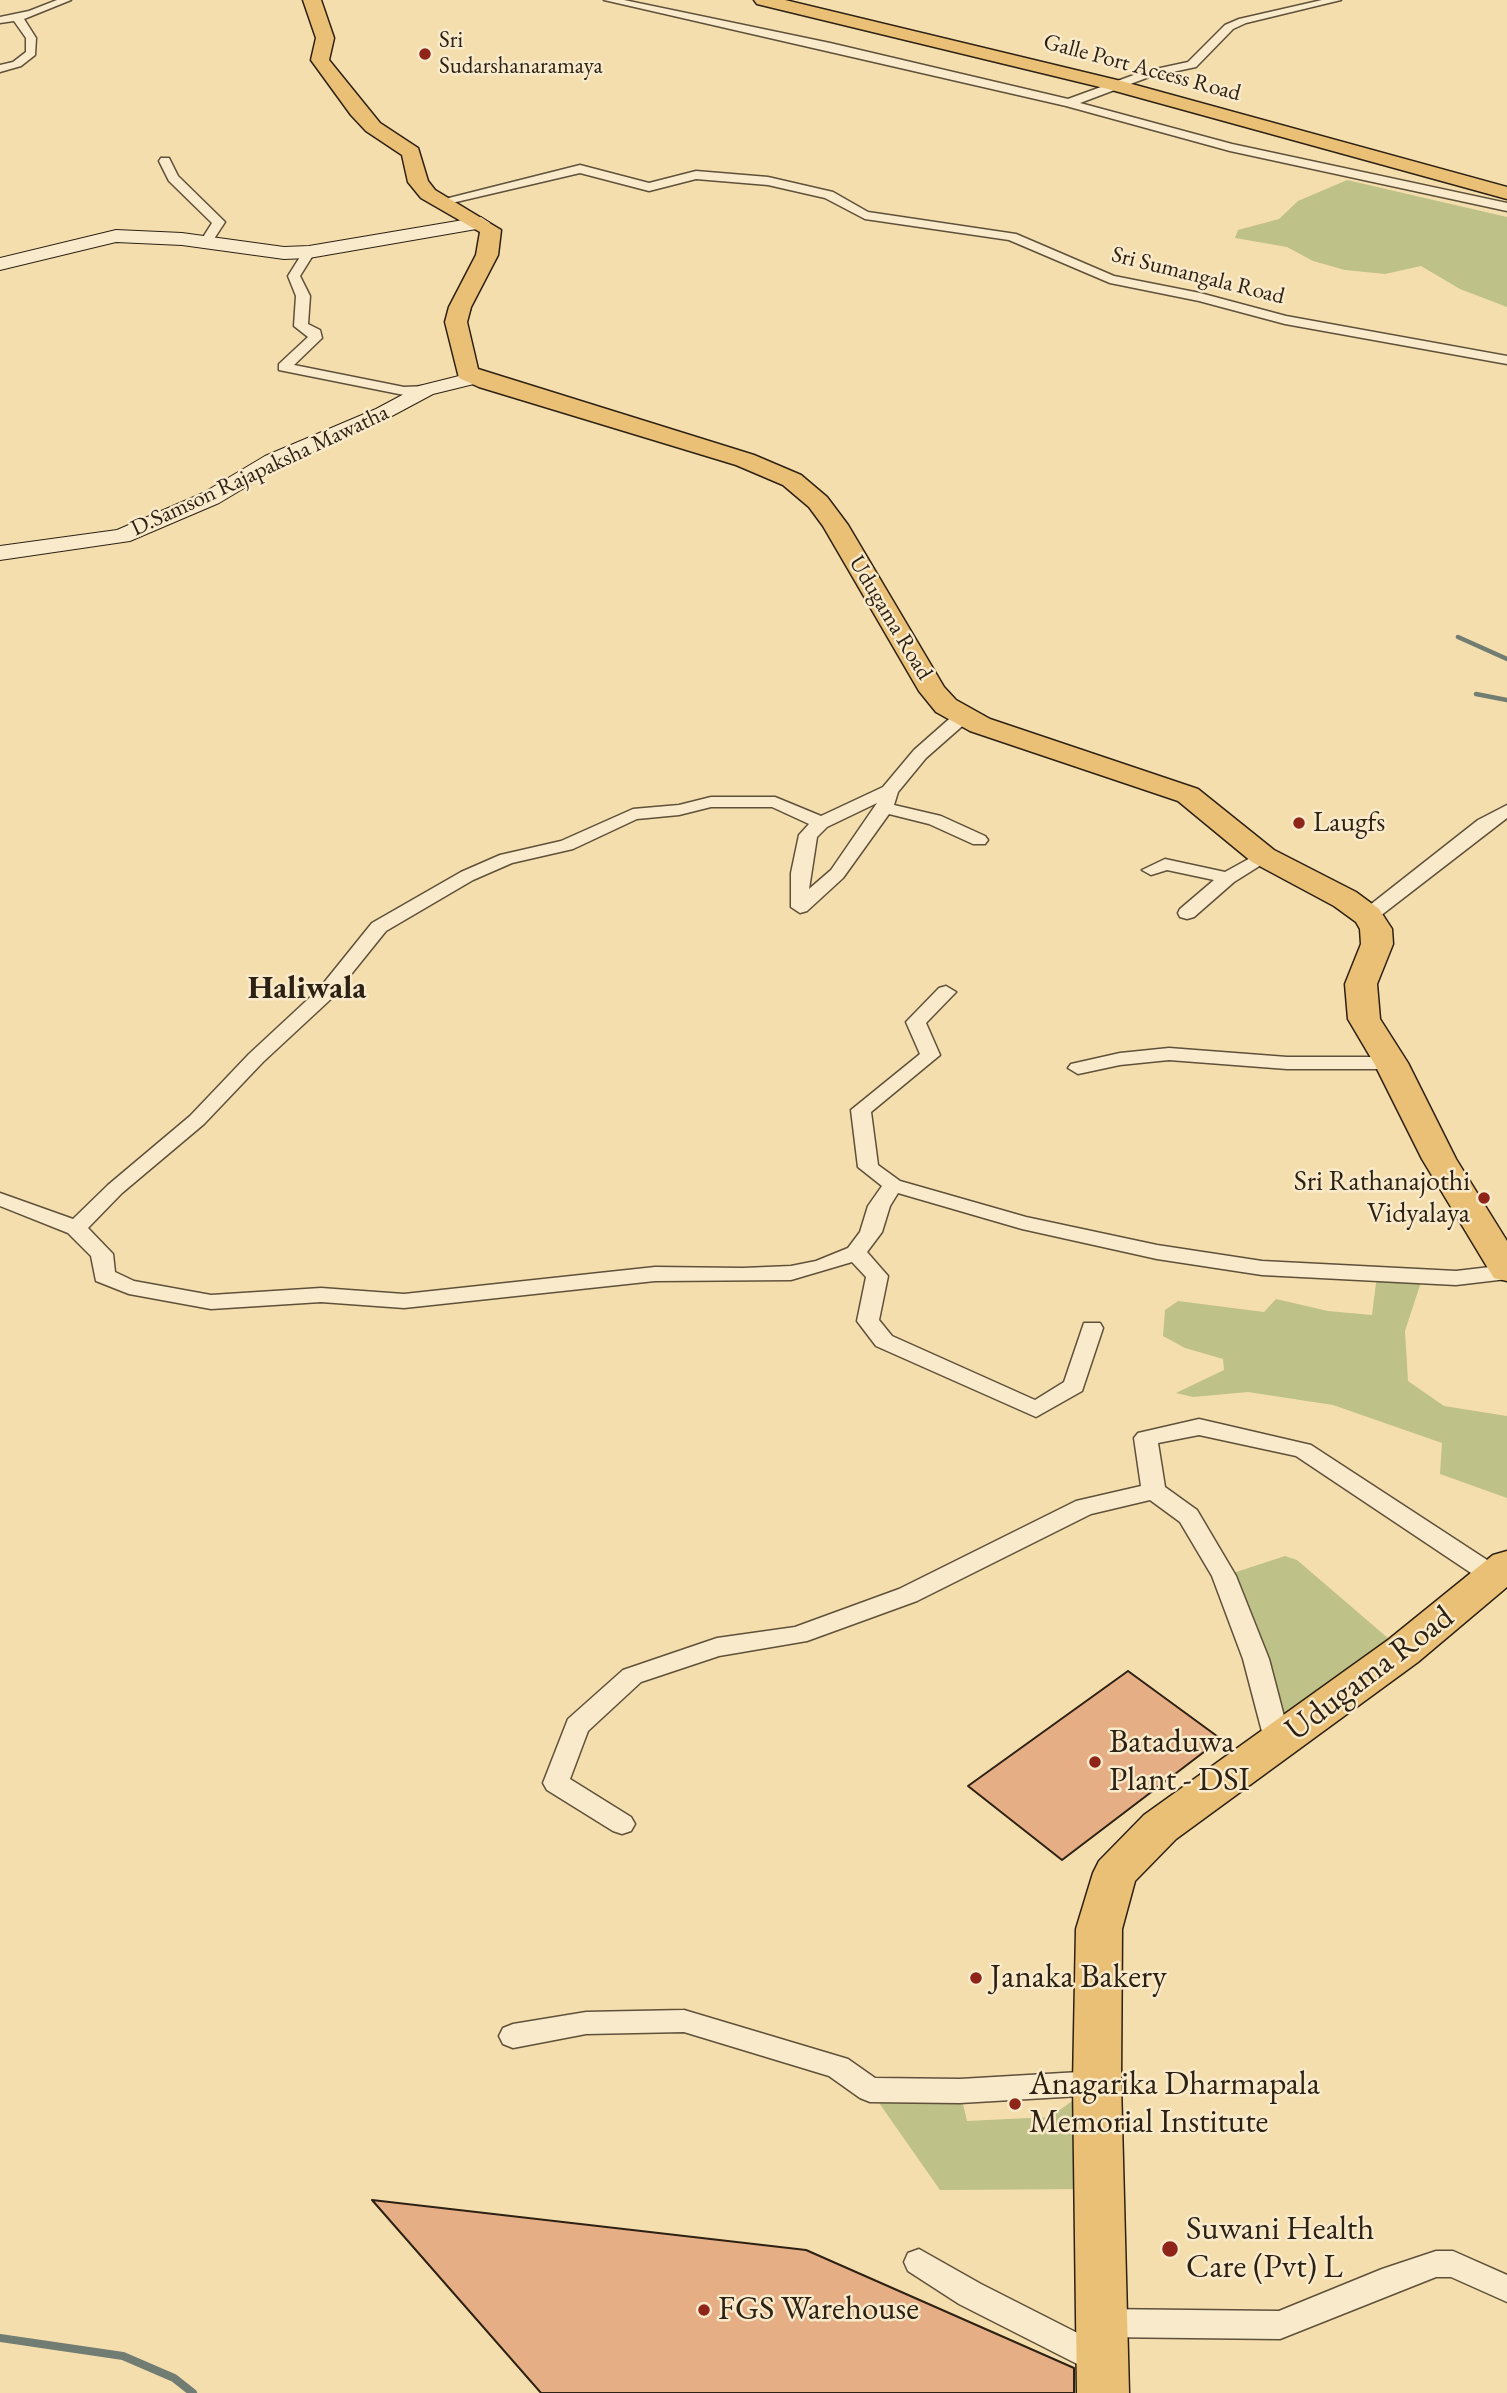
<!DOCTYPE html>
<style>
body{margin:0}
canvas{display:block;background:#f5dead}
</style>
<canvas width="1507" height="2393"></canvas>
<script>
const ctx = document.querySelector('canvas').getContext('2d');
ctx.lineJoin = 'round';
function fill(path, color) { ctx.fillStyle = color; ctx.fill(path, 'evenodd'); }
const toPath = rows => new Path2D(rows.map(r => 'M' + r).join(''));
function trace(path, color, width, dash) { ctx.strokeStyle = color; ctx.lineWidth = width; ctx.lineCap = dash ? 'butt' : 'round'; ctx.setLineDash(dash || []); ctx.stroke(path); }
function label(font, color, halo, rows, align = 'center') {
  ctx.font = font + ' "EB Garamond",serif'; ctx.lineWidth = 5; ctx.setLineDash([]); ctx.textBaseline = 'middle'; ctx.strokeStyle = halo; ctx.fillStyle = color; for (const [text, x, y, turn = 0] of rows) {
    ctx.save(); ctx.translate(x, y); ctx.rotate((+turn || 0) * Math.PI / 180); ctx.textAlign = isNaN(turn) ? turn : align; if (halo) ctx.strokeText(text, 0, 0); ctx.fillText(text, 0, 0); ctx.restore();
  }
}
fill(toPath([
 [1347,180,1507,217,1507,307,1460,289,1421,266,1385,274,1345,270,1313,261,1287,247,1235,238,1238,230,1279,219,1298,201],
 [1377,1275,1423,1276,1405,1331,1408,1381,1444,1406,1507,1416,1507,1498,1440,1474,1442,1443,1333,1405,1248,1392,1193,1397,1176,1393,1224,1370,1223,1359,1185,1348,1163,1336,1165,1310,1178,1301,1264,1312,1276,1299,1328,1311,1372,1315],
 [1285,1556,1297,1560,1403,1651,1278,1743,1224,1576],
 [1097,2083,1098,2189,940,2190,870,2090,960,2091,967,2121,1050,2117]
]), '#bec188');
trace(toPath([
 [1458,637,1507,659],
 [1476,694,1507,700]
]), '#717d73', 4.5);
trace(toPath([
 [0,2338,123,2356,174,2378,193,2393]
]), '#717d73', 8);
const building = toPath([
 [1128,1671,1221,1739,1062,1860,968,1786,1128,1671],
 [372,2200,806,2250,1074,2368,1074,2393,541,2393,372,2200]
]);
fill(building, '#e6ae85');
trace(building, '#2d2114', 2);
const street = toPath([
 [57,0,71,0,24,19,36,38,35,55,21,66,0,72,0,65,13,62,26,52,26,38,14,21,0,23,0,17,29,11,57,0],
 [604,0,624,0,830,43,1068,99,1142,72,1188,62,1225,25,1239,19,1322,0,1341,0,1246,23,1233,29,1196,67,1149,77,1080,103,1232,144,1507,203,1507,211,1230,151,1066,106,604,0],
 [161,158,169,158,178,176,225,222,210,245,200,242,212,223,169,181,159,161,161,158],
 [580,165,649,183,696,171,768,177,833,192,868,212,1016,234,1114,276,1200,293,1286,316,1507,356,1507,364,1285,324,1199,301,1110,283,1009,240,865,219,825,198,768,185,696,179,649,191,580,173,439,206,433,202,580,165],
 [309,248,315,252,300,276,310,296,308,324,320,330,322,338,294,365,404,387,426,386,431,387,431,393,404,395,279,370,279,364,308,337,294,326,296,296,288,276,305,249,309,248],
 [962,712,970,717,968,721,926,758,898,792,894,805,941,816,985,836,988,840,985,844,973,844,929,824,889,814,843,878,807,911,800,913,791,907,791,873,799,835,809,824,772,807,711,807,679,815,637,819,573,849,512,863,473,880,386,931,332,998,263,1062,204,1124,122,1193,88,1228,113,1254,115,1272,134,1281,211,1295,321,1288,404,1294,655,1267,743,1268,791,1266,816,1261,848,1248,860,1232,868,1206,882,1186,858,1167,851,1110,920,1054,906,1022,939,988,946,986,956,992,926,1023,940,1055,871,1112,878,1165,900,1181,1026,1217,1157,1245,1262,1261,1456,1271,1507,1265,1507,1279,1456,1285,1262,1275,1157,1259,1022,1229,898,1193,890,1206,882,1232,867,1252,888,1276,879,1320,892,1336,1035,1400,1064,1382,1084,1323,1100,1323,1103,1328,1082,1391,1036,1417,876,1346,857,1321,866,1277,852,1262,791,1280,655,1281,404,1308,321,1302,211,1309,129,1294,96,1281,91,1256,68,1233,0,1206,0,1193,73,1219,108,1185,190,1116,249,1054,318,990,372,923,461,872,500,855,561,841,633,809,679,805,711,797,775,797,821,816,883,787,914,750,956,713,962,712],
 [877,803,831,870,809,889,817,837,827,827,877,803],
 [1507,805,1507,818,1375,920,1361,920,1359,916,1361,912,1478,820,1507,805],
 [1263,851,1272,856,1269,860,1234,882,1194,917,1187,919,1180,917,1178,913,1180,909,1214,880,1167,870,1151,875,1142,870,1165,859,1225,872,1263,851],
 [1169,1048,1287,1057,1391,1057,1401,1063,1391,1069,1287,1069,1169,1060,1120,1065,1078,1074,1068,1068,1071,1064,1120,1053,1169,1048],
 [1199,1419,1311,1445,1504,1571,1507,1577,1504,1583,1495,1585,1486,1583,1296,1456,1199,1435,1158,1443,1165,1487,1197,1510,1236,1576,1269,1659,1291,1743,1287,1750,1278,1753,1269,1750,1265,1743,1243,1659,1212,1576,1180,1522,1150,1500,1091,1514,917,1601,807,1641,719,1656,641,1682,588,1731,570,1779,631,1817,635,1824,631,1831,622,1834,613,1831,547,1790,543,1783,568,1719,623,1670,717,1638,795,1627,899,1589,1076,1501,1141,1486,1134,1438,1138,1433,1199,1419],
 [684,2010,848,2059,875,2078,960,2079,1097,2071,1107,2075,1111,2083,1107,2091,1097,2095,960,2103,870,2102,860,2098,829,2076,684,2032,586,2034,513,2048,503,2044,499,2036,503,2028,513,2024,586,2012,684,2010],
 [919,2249,981,2284,1111,2350,1116,2360,1111,2370,1100,2374,1089,2370,959,2304,908,2271,904,2262,908,2253,919,2249],
 [1436,2251,1453,2251,1507,2275,1507,2302,1451,2277,1436,2277,1280,2339,1100,2337,1089,2333,1085,2323,1089,2313,1100,2309,1279,2311,1382,2269,1436,2251]
]);
const secondary = toPath([
 [481,217,490,223,488,227,309,258,284,259,182,245,116,242,0,270,0,258,116,230,182,233,284,247,309,246,481,217],
 [475,372,482,374,485,378,482,382,433,394,390,417,281,466,219,503,130,541,0,560,0,546,117,530,203,493,265,456,376,409,419,386,475,372]
]);
const primary = toPath([
 [303,0,321,0,334,38,329,60,380,123,418,148,428,181,435,190,501,230,498,255,471,307,467,322,478,369,754,455,801,475,827,497,848,525,944,687,956,700,990,719,1198,789,1274,850,1356,892,1379,909,1392,929,1393,944,1377,984,1380,1019,1408,1063,1456,1159,1507,1241,1507,1281,1494,1278,1489,1270,1422,1159,1374,1063,1348,1019,1345,984,1361,944,1360,929,1356,922,1334,906,1252,862,1178,801,970,731,936,712,919,691,823,526,809,507,783,485,736,465,479,387,459,378,445,322,449,307,476,255,480,232,421,198,408,182,402,155,366,131,351,115,311,60,316,38,303,0],
 [754,0,785,0,1121,81,1507,187,1507,199,1108,89,757,4,754,0],
 [1507,1551,1507,1587,1418,1662,1176,1839,1135,1881,1122,1929,1121,2083,1129,2393,1077,2393,1073,2083,1076,1929,1093,1873,1099,1861,1144,1815,1388,1640,1493,1555,1507,1551]
]);
trace(street, '#5f503a', 3);
trace(secondary, '#2d2114', 2);
trace(primary, '#2d2114', 3);
fill(street, '#f8eaca');
fill(secondary, '#f8eaca');
fill(primary, '#eabf76');
for (const [x, y, r, color] of [
 [425,54,7,"#8f2418"],
 [1299,823,7,"#8f2418"],
 [1484,1198,7,"#8f2418"],
 [1095,1762,7,"#8f2418"],
 [976,1978,7,"#8f2418"],
 [1015,2104,7,"#8f2418"],
 [1170,2249,9,"#8f2418"],
 [704,2310,7,"#8f2418"]
]) { const dot = new Path2D(); dot.arc(x, y, r, 0, 2 * Math.PI); ctx.fillStyle = color; ctx.fill(dot); trace(dot, '#f8eaca', 2.5); }
label('23px', '#2d2114', '#f8eaca', [
 ["Sri",439,41],
 ["Sudarshanaramaya",439,67]
], 'left');
label('23px', '#2d2114', '#f8eaca', [
 ["Galle Port Access Road",1142,68,15],
 ["Sri Sumangala Road",1198,276,14],
 ["D.Samson Rajapaksha Mawatha",260,471,-25],
 ["Udugama Road",890,618,59]
]);
label('28px', '#2d2114', '#f8eaca', [
 ["Laugfs",1313,823],
 ["Sri Rathanajothi",1470,1182,"right"],
 ["Vidyalaya",1470,1214,"right"]
], 'left');
label('bold 32px', '#2d2114', '#f8eaca', [
 ["Haliwala",307,989]
]);
label('33px', '#2d2114', '#f8eaca', [
 ["Udugama Road",1370,1674,-37]
]);
label('33px', '#2d2114', '#f8eaca', [
 ["Bataduwa",1109,1743],
 ["Plant - DSI",1109,1781],
 ["Janaka Bakery",990,1978],
 ["Anagarika Dharmapala",1029,2085],
 ["Memorial Institute",1029,2123],
 ["Suwani Health",1186,2230],
 ["Care (Pvt) L",1186,2268],
 ["FGS Warehouse",718,2310]
], 'left');
</script>
